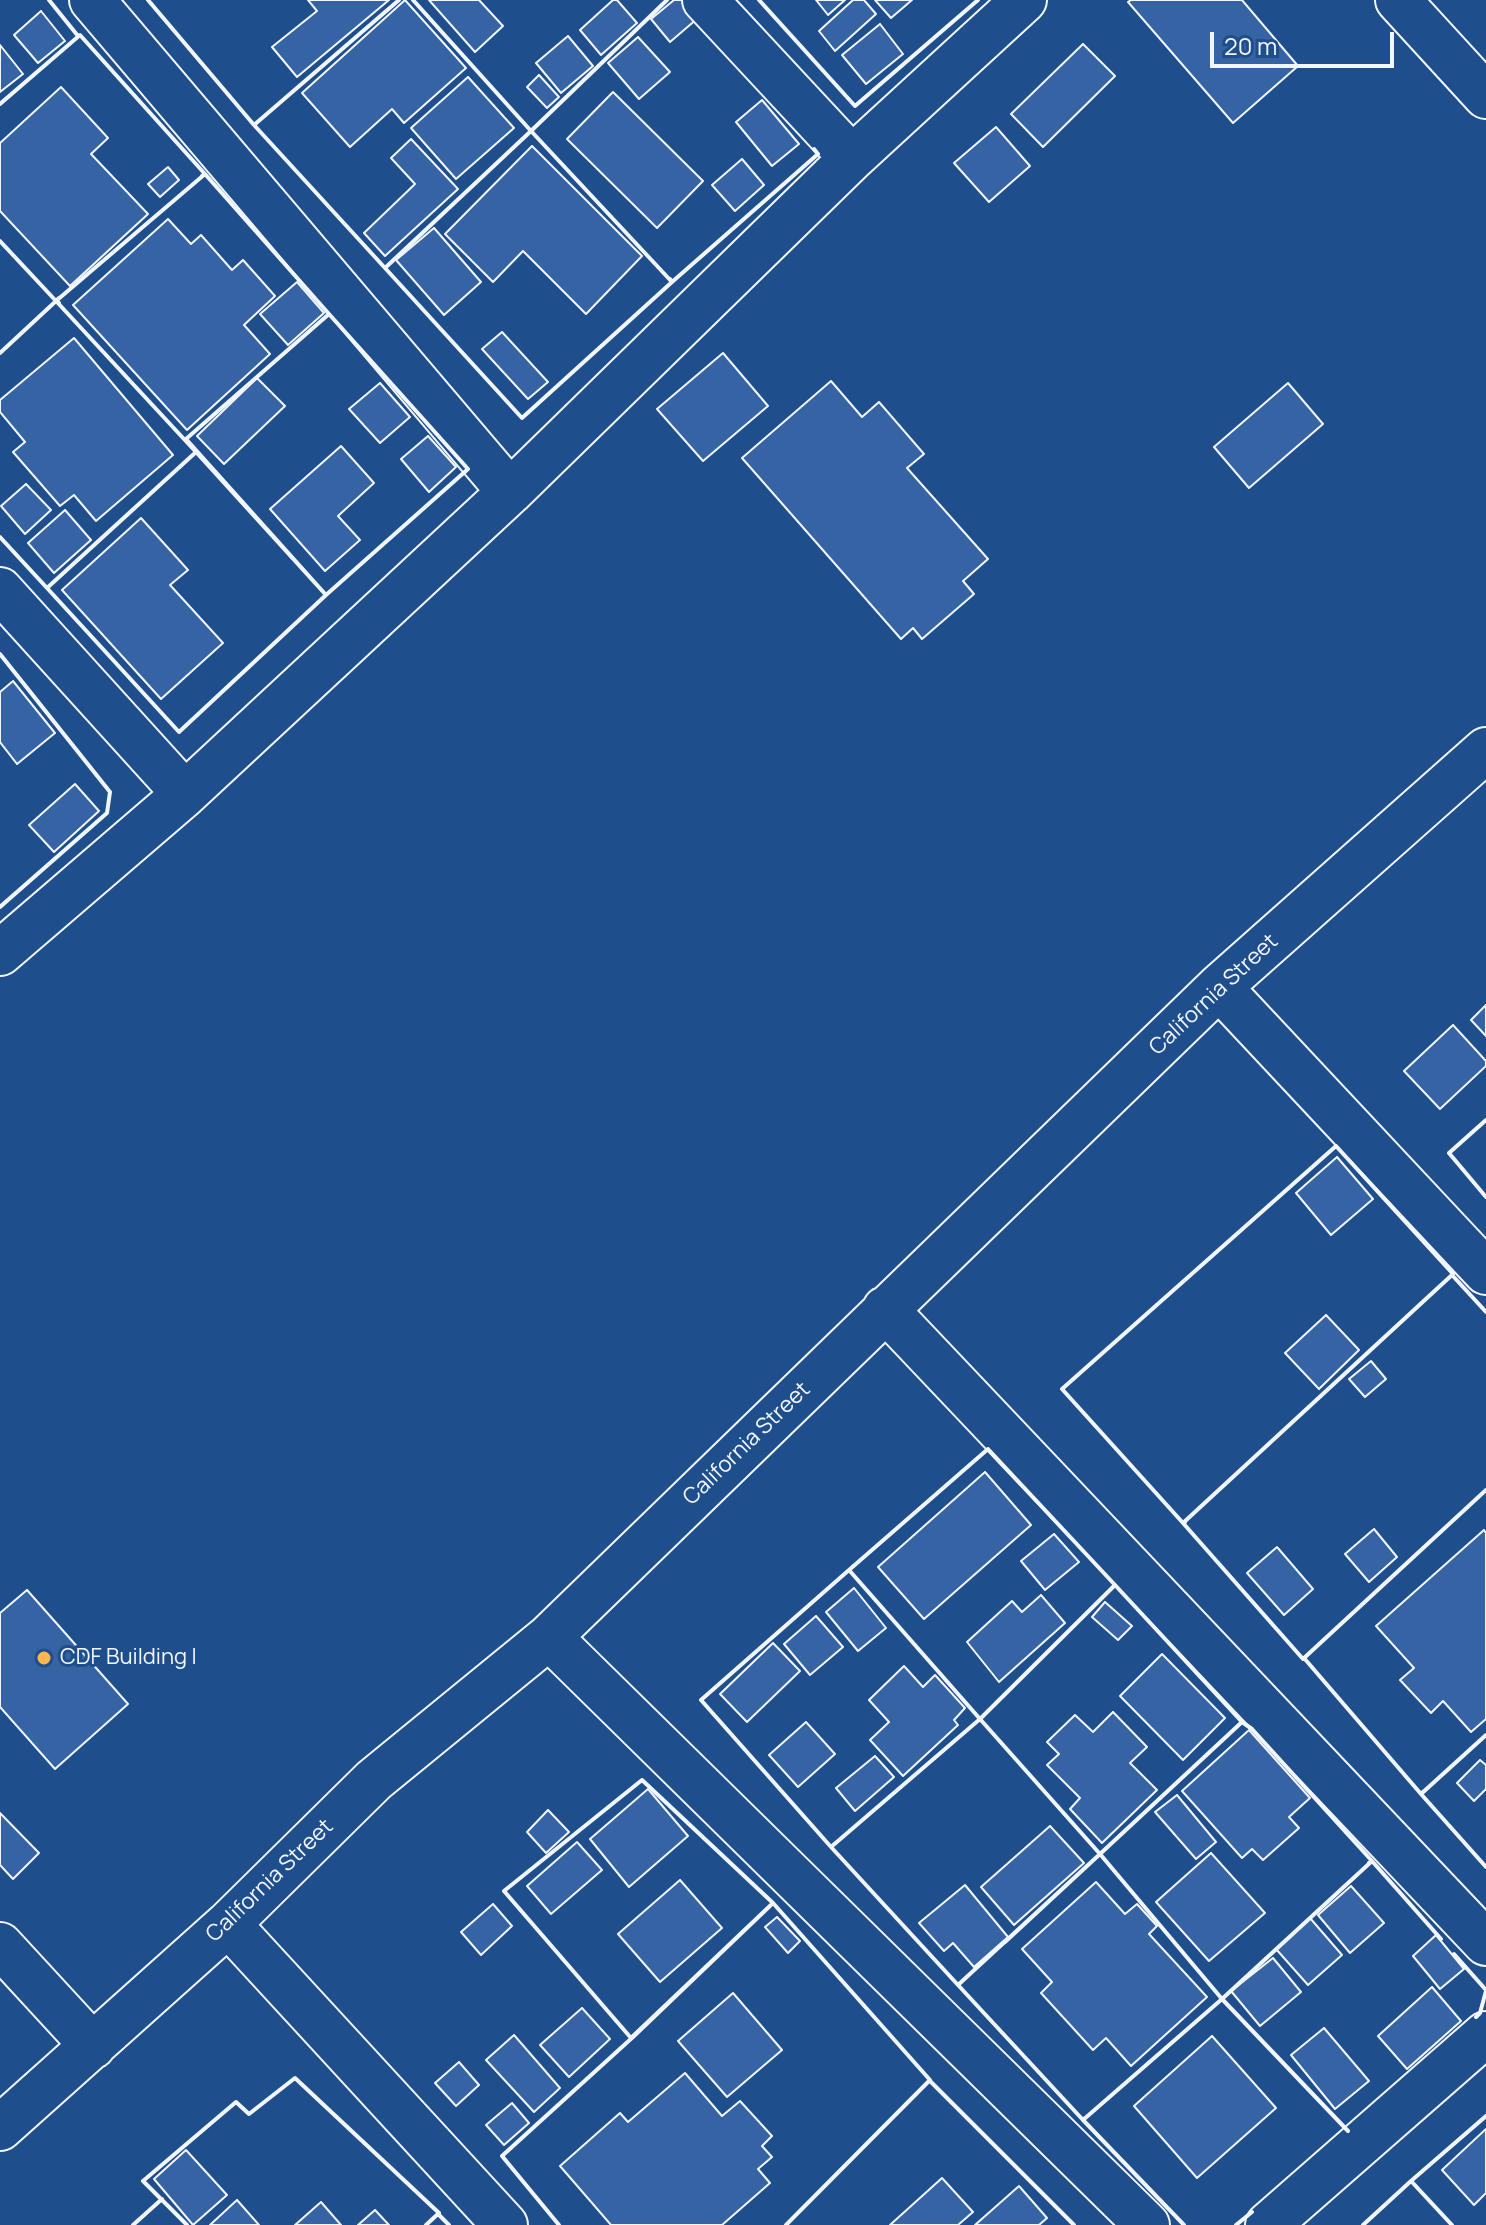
<!DOCTYPE html>
<style>
body{margin:0}
#map{position:relative;width:1486px;height:2225px;overflow:hidden;background:#1f4e8c;font-family:Manrope,sans-serif}
canvas{display:block}
.scale{position:absolute;left:1210px;top:32px;width:184px;height:36px;box-sizing:border-box;border:4px solid #f2f6ff;border-top:0;padding-left:10px;font-size:24px;line-height:28px;white-space:nowrap;color:#f2f6ff;-webkit-text-stroke:6px #1f4e8c;paint-order:stroke}
</style>
<div id="map">
<canvas width="1486" height="2225"></canvas>
<div class="scale">20 m</div>
</div>
<script>
const ctx = document.querySelector('canvas').getContext('2d');
ctx.lineJoin = 'round';
function fill(path, color) { ctx.fillStyle = color; ctx.fill(path, 'evenodd'); }
const toPath = rows => new Path2D(rows.map(r => 'M' + r).join(''));
function trace(path, color, width, dash) { ctx.strokeStyle = color; ctx.lineWidth = width; ctx.lineCap = dash ? 'butt' : 'round'; ctx.setLineDash(dash || []); ctx.stroke(path); }
function label(font, color, halo, rows, align = 'center') {
  ctx.font = font + ' Manrope,sans-serif'; ctx.lineWidth = 6; ctx.setLineDash([]); ctx.textBaseline = 'middle'; ctx.strokeStyle = halo; ctx.fillStyle = color; for (const [text, x, y, turn = 0] of rows) {
    ctx.save(); ctx.translate(x, y); ctx.rotate((+turn || 0) * Math.PI / 180); ctx.textAlign = isNaN(turn) ? turn : align; if (halo) ctx.strokeText(text, 0, 0); ctx.fillText(text, 0, 0); ctx.restore();
  }
}
const building = toPath([
 [308,0,389,0,297,77,272,47,317,11,308,0],
 [405,0,466,68,404,123,392,109,350,147,302,93,405,0],
 [429,0,479,0,503,26,475,52,429,0],
 [613,0,617,0,637,23,601,55,580,30,613,0],
 [674,0,682,0,698,18,670,42,651,19,674,0],
 [816,0,845,0,828,15,816,0],
 [853,0,864,0,876,14,835,51,819,31,853,0],
 [875,0,912,0,891,18,875,0],
 [1131,0,1242,0,1298,66,1233,123,1128,2,1131,0],
 [41,11,65,41,38,63,14,35,41,11],
 [880,24,903,54,866,84,842,55,880,24],
 [568,36,593,66,561,93,536,63,568,36],
 [638,37,670,72,639,99,608,63,638,37],
 [1083,44,1115,76,1043,147,1011,114,1083,44],
 [0,45,23,74,0,92,0,45],
 [539,75,559,97,547,108,527,87,539,75],
 [468,77,514,128,456,179,411,128,468,77],
 [61,87,108,138,91,154,148,214,70,286,0,211,0,143,61,87],
 [613,92,703,181,657,228,567,139,613,92],
 [762,100,799,144,772,166,736,122,762,100],
 [996,127,1030,166,989,202,954,163,996,127],
 [411,139,458,189,385,256,364,233,415,184,391,158,411,139],
 [532,146,642,256,586,314,523,251,493,282,445,234,532,146],
 [742,159,764,185,735,211,712,185,742,159],
 [168,167,179,180,160,197,148,184,168,167],
 [168,219,191,244,201,235,232,270,243,260,275,296,244,325,270,354,187,430,73,305,168,219],
 [434,228,481,282,444,315,396,260,434,228],
 [297,282,324,313,288,345,260,314,297,282],
 [502,332,548,382,528,399,482,349,502,332],
 [74,338,173,455,96,521,74,495,60,506,13,452,25,442,0,412,0,400,74,338],
 [723,353,768,406,703,461,657,409,723,353],
 [257,378,285,406,224,464,197,436,257,378],
 [831,381,862,417,879,402,924,454,907,468,988,559,963,581,974,594,922,639,913,628,901,639,742,458,831,381],
 [380,383,410,417,380,443,349,409,380,383],
 [1288,383,1323,424,1249,488,1214,447,1288,383],
 [428,436,456,467,429,492,401,459,428,436],
 [341,446,374,483,338,516,360,540,325,571,270,509,341,446],
 [26,484,51,510,25,534,1,506,26,484],
 [65,510,91,540,54,573,28,543,65,510],
 [141,518,188,570,170,585,223,643,161,699,62,590,141,518],
 [13,681,55,733,17,764,0,742,0,692,13,681],
 [75,784,99,811,54,852,29,825,75,784],
 [1486,1005,1486,1036,1471,1020,1486,1005],
 [1453,1025,1486,1061,1486,1066,1440,1109,1404,1071,1453,1025],
 [1337,1157,1373,1199,1331,1235,1296,1193,1337,1157],
 [1326,1315,1359,1350,1319,1389,1285,1353,1326,1315],
 [1371,1361,1386,1379,1365,1397,1349,1379,1371,1361],
 [985,1472,1031,1525,924,1619,878,1567,985,1472],
 [1374,1529,1397,1557,1369,1582,1345,1554,1374,1529],
 [1484,1530,1486,1533,1486,1719,1471,1732,1443,1701,1431,1713,1400,1680,1414,1668,1376,1626,1484,1530],
 [1054,1534,1079,1562,1045,1590,1021,1561,1054,1534],
 [1277,1547,1313,1589,1284,1615,1247,1573,1277,1547],
 [854,1588,886,1628,858,1651,826,1612,854,1588],
 [27,1590,128,1704,55,1769,0,1707,0,1613,27,1590],
 [1041,1595,1065,1623,999,1682,967,1642,1012,1601,1022,1612,1041,1595],
 [1105,1602,1132,1626,1118,1640,1092,1617,1105,1602],
 [816,1616,843,1647,810,1675,784,1644,816,1616],
 [773,1643,800,1671,747,1722,720,1694,773,1643],
 [1162,1654,1225,1718,1183,1760,1120,1696,1162,1654],
 [904,1666,923,1687,935,1675,965,1708,954,1720,958,1725,903,1776,870,1740,889,1722,869,1700,904,1666],
 [1113,1712,1147,1747,1130,1763,1157,1790,1102,1843,1070,1809,1080,1798,1047,1765,1059,1754,1047,1742,1075,1715,1093,1732,1113,1712],
 [806,1722,835,1754,798,1787,769,1755,806,1722],
 [1249,1730,1310,1798,1289,1817,1299,1828,1263,1860,1252,1849,1242,1858,1182,1791,1249,1730],
 [875,1756,894,1777,855,1811,836,1788,875,1756],
 [1480,1760,1486,1765,1486,1789,1474,1801,1457,1783,1480,1760],
 [648,1789,688,1836,629,1887,590,1839,648,1789],
 [1177,1795,1216,1842,1196,1859,1155,1812,1177,1795],
 [548,1810,569,1832,546,1853,527,1832,548,1810],
 [0,1813,39,1853,13,1879,0,1865,0,1813],
 [1050,1826,1084,1863,1014,1925,981,1887,1050,1826],
 [577,1842,602,1870,551,1914,527,1886,577,1842],
 [1211,1853,1265,1913,1209,1961,1156,1902,1211,1853],
 [680,1880,722,1928,660,1982,618,1934,680,1880],
 [1096,1882,1125,1914,1137,1904,1157,1926,1149,1934,1207,1997,1131,2066,1106,2038,1093,2050,1041,1993,1052,1982,1022,1949,1096,1882],
 [965,1885,1008,1937,974,1967,953,1943,944,1951,919,1923,965,1885],
 [1351,1886,1384,1923,1350,1953,1318,1915,1351,1886],
 [493,1904,512,1926,481,1955,461,1932,493,1904],
 [777,1917,800,1941,788,1953,765,1927,777,1917],
 [1310,1918,1342,1955,1308,1985,1276,1949,1310,1918],
 [1436,1935,1464,1969,1440,1989,1413,1956,1436,1935],
 [1273,1958,1301,1992,1260,2026,1231,1991,1273,1958],
 [1432,1987,1461,2021,1407,2069,1378,2036,1432,1987],
 [733,1993,782,2050,727,2097,678,2041,733,1993],
 [582,2008,610,2039,569,2077,540,2045,582,2008],
 [1324,2028,1369,2081,1335,2109,1291,2055,1324,2028],
 [514,2035,560,2088,534,2112,486,2060,514,2035],
 [1212,2036,1276,2108,1197,2178,1134,2106,1212,2036],
 [459,2062,479,2085,456,2106,435,2083,459,2062],
 [685,2073,722,2116,740,2101,772,2136,762,2146,772,2157,758,2169,770,2183,722,2225,611,2225,560,2166,620,2113,628,2122,685,2073],
 [512,2103,529,2123,504,2145,486,2125,512,2103],
 [1486,2129,1486,2193,1474,2205,1442,2170,1486,2129],
 [186,2150,227,2195,193,2225,154,2179,186,2150],
 [942,2178,973,2212,958,2225,890,2225,942,2178],
 [1019,2186,1047,2218,1039,2225,975,2225,1019,2186],
 [237,2200,259,2225,210,2225,237,2200],
 [321,2202,341,2225,295,2225,321,2202],
 [375,2210,389,2225,358,2225,375,2210]
]);
fill(building, '#3563a3');
trace(building, '#f2f6ff', 2);
const minor = toPath([
 [92,0,510,492],
 [705,0,852,158],
 [1398,0,1486,96],
 [0,590,185,794],
 [0,953,185,794,510,492,852,158,1024,0],
 [1219,987,1486,1272],
 [885,1309,1486,1943],
 [549,1637,1147,2225],
 [228,1924,505,2225],
 [0,1945,93,2046],
 [0,2128,228,1924,374,1780,549,1637,1219,987,1486,750],
 [1268,2225,1486,2034]
]);
trace(minor, '#f2f6ff', 48);
trace(minor, '#1f4e8c', 44);
trace(toPath([
 [49,0,78,36],
 [148,0,254,125,385,268],
 [413,0,531,131,534,128],
 [759,0,855,106,978,0],
 [0,104,80,35,205,174,202,176],
 [254,125,399,0],
 [531,131,672,282,522,418,385,268,531,131],
 [533,133,531,131,667,0],
 [205,174,329,314,186,439,196,452,56,301,205,174],
 [0,241,56,301,59,298],
 [670,279,672,282,818,154,814,149],
 [329,314,468,469,326,595,186,439,329,314],
 [0,353,56,301,59,303],
 [196,452,326,595,179,732,47,588,196,452],
 [0,537,47,588],
 [0,654,110,792,107,813,0,907],
 [1486,1120,1449,1153,1486,1197],
 [1336,1146,1453,1274,1183,1523,1062,1389,1336,1146],
 [1452,1275,1486,1312],
 [988,1449,1115,1585,980,1719,849,1570,988,1449],
 [1185,1522,1183,1523,1303,1659,1486,1490],
 [849,1570,980,1719,831,1847,701,1700,849,1570],
 [1304,1658,1421,1794,1486,1735],
 [1242,1722,1252,1729,1372,1861,1222,1999,1100,1854,1242,1722],
 [642,1780,773,1903,631,2038,504,1891,642,1780],
 [1424,1791,1421,1794,1486,1867],
 [1100,1854,1222,1999,1083,2120,958,1985,1100,1854],
 [1369,1863,1372,1861,1441,1939],
 [1005,1942,1100,1854],
 [1454,1954,1486,1990],
 [984,1961,958,1985,831,1847,980,1719,1100,1854,1242,1722,1115,1585],
 [1222,1999,1348,2131],
 [1476,2017,1480,2013,1486,1991],
 [930,2081,1074,2225],
 [1085,2118,1083,2120,1184,2225],
 [438,2214,449,2225],
 [133,2225,162,2199],
 [187,2225,143,2181,236,2102,249,2114,295,2078,439,2213,426,2225],
 [559,2225,502,2156,633,2037,773,1903,930,2080,786,2225],
 [1236,2225,1252,2212],
 [1363,2225,1411,2181],
 [1452,2225,1411,2181,1486,2116]
]), '#f2f6ff', 4);
for (const [x, y, r, color] of [
 [44,1658,8,"#ffb74d"]
]) { const dot = new Path2D(); dot.arc(x, y, r, 0, 2 * Math.PI); ctx.fillStyle = color; ctx.fill(dot); trace(dot, '#1f4e8c', 3); }
label('22px', '#f2f6ff', '#1f4e8c', [
 ["California Street",1214,995,-43],
 ["California Street",747,1444,-44],
 ["California Street",270,1881,-44]
]);
label('22px', '#f2f6ff', '#1f4e8c', [
 ["CDF Building I",60,1658]
], 'left');
</script>
